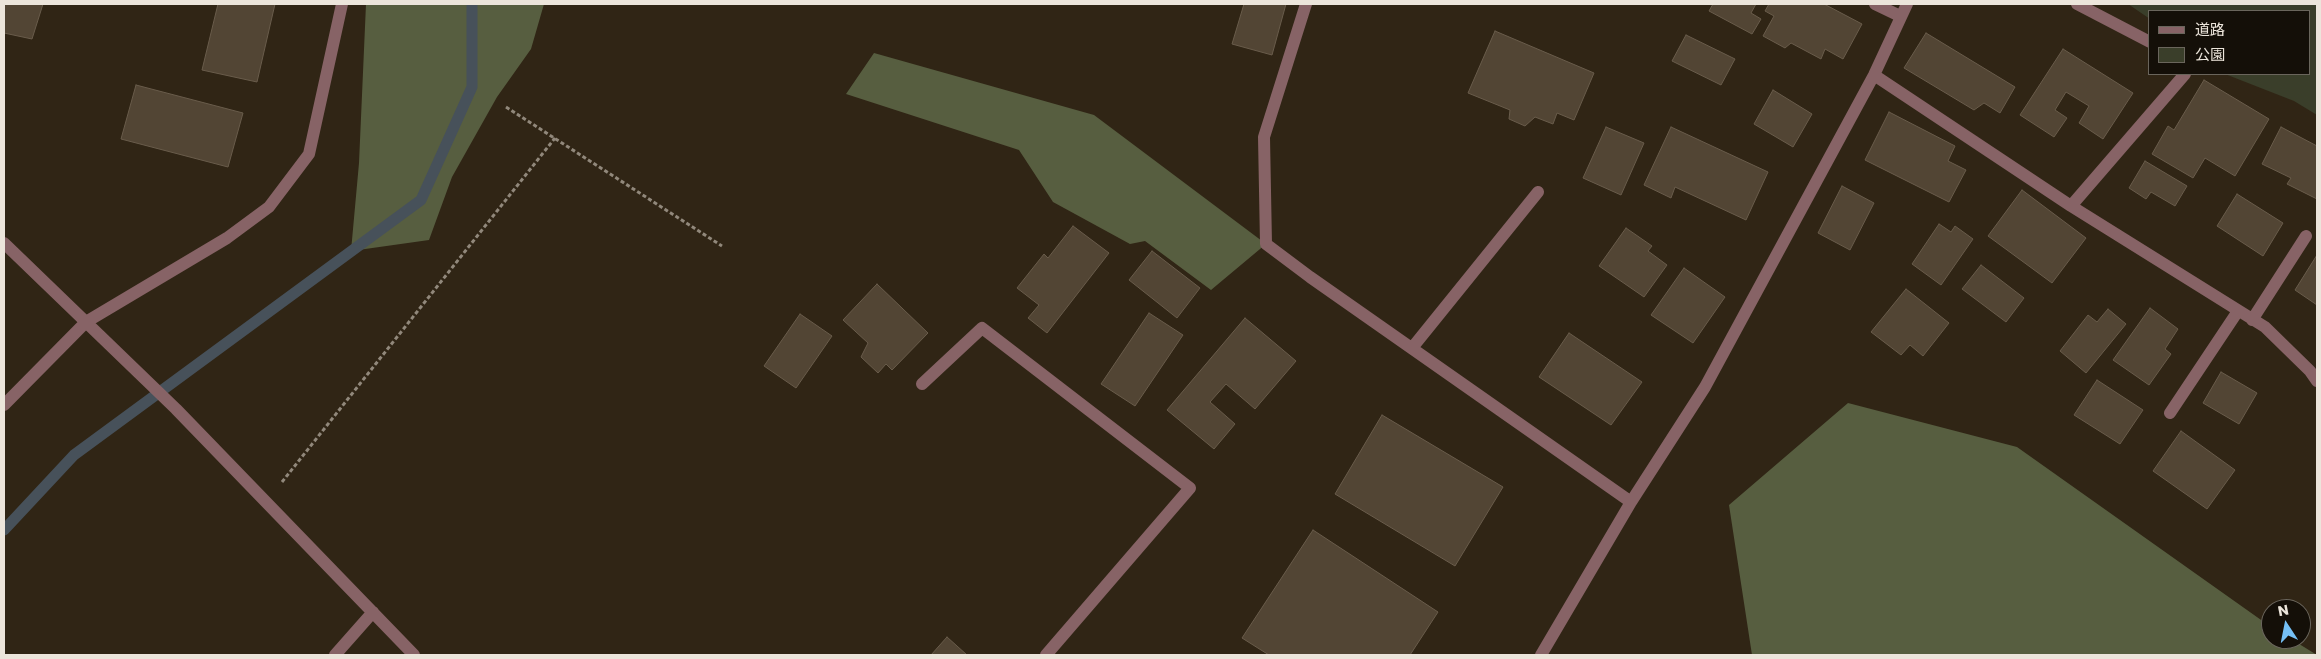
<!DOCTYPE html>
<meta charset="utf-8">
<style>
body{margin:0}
#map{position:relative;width:2321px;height:659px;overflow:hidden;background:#302515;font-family:Poppins,"Noto Sans JP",sans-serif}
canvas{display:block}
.frame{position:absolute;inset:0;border:5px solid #ece5db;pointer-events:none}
.legend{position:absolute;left:2148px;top:10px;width:162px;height:65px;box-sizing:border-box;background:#140f08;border:1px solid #6a655c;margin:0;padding:6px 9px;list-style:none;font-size:15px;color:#ece5db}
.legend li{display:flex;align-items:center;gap:10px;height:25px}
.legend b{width:25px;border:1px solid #6a655c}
.north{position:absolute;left:2261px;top:599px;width:50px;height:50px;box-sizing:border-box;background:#140f08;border:1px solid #6a655c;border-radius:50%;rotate:349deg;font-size:14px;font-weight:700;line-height:20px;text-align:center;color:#ece5db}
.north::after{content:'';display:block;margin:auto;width:18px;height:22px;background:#75c0f6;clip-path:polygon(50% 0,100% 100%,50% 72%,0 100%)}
</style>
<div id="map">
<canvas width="2321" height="659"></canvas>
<div class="frame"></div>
<ul class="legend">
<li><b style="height:6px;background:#876366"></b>道路</li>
<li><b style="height:14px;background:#3a3e2a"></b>公園</li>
</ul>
<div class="north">N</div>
</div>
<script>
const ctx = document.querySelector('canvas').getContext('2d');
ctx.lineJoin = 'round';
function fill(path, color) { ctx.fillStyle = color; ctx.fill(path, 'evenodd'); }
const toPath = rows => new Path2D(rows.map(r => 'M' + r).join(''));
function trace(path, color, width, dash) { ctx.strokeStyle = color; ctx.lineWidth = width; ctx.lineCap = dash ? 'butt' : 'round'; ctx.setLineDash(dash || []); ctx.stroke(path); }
fill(toPath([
 [2128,4,2317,4,2317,115,2294,101,2225,74,2310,74,2310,11,2150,11,2150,19]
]), '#3a3e2a');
fill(toPath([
 [366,4,544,4,531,49,497,97,452,177,429,240,351,251,359,163],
 [874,53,1094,115,1266,244,1211,290,1145,241,1130,244,1053,202,1019,150,846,94],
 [1848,403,2017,447,2271,627,2271,639,2291,639,2317,655,1752,655,1729,505]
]), '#575e40');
trace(toPath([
 [4,530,74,455,421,200,472,87,472,4]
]), '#47515a', 11);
const building = toPath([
 [4,4,43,4,32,39,4,33,4,4],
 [218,4,275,4,257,82,202,70,218,4],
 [1244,4,1286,4,1272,55,1232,44,1244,4],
 [1713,4,1756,4,1751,13,1761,19,1752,34,1709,11,1713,4],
 [1769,4,1824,4,1862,24,1843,59,1825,49,1821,59,1791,43,1785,48,1763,36,1774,16,1765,11,1769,4],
 [1495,31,1594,73,1574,120,1557,113,1553,124,1535,117,1525,126,1509,119,1510,110,1468,93,1495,31],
 [1926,33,2015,87,2000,113,1984,103,1974,110,1904,68,1926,33],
 [1686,35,1735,59,1721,85,1672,61,1686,35],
 [2063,49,2133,93,2103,139,2079,123,2089,106,2066,92,2055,110,2067,118,2054,137,2020,115,2063,49],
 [2204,80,2269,119,2235,176,2205,158,2193,178,2152,154,2168,126,2174,130,2204,80],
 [136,85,243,113,228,167,121,139,136,85],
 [1773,90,1812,114,1793,147,1754,124,1773,90],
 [1889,112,1955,146,1948,161,1966,170,1949,202,1865,160,1889,112],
 [1606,127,1644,143,1621,195,1583,178,1606,127],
 [1671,127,1768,172,1746,220,1675,187,1671,198,1644,185,1671,127],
 [2281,127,2317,146,2317,199,2287,184,2291,178,2262,164,2281,127],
 [2145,161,2187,186,2175,206,2151,192,2146,199,2129,188,2145,161],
 [1842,186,1874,203,1850,250,1818,233,1842,186],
 [2022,190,2086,238,2052,283,1988,236,2022,190],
 [2237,194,2283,223,2263,256,2217,226,2237,194],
 [1939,224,1951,232,1955,226,1973,239,1941,285,1912,264,1939,224],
 [1073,226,1109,253,1047,333,1028,318,1039,305,1017,288,1044,254,1048,258,1073,226],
 [1626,228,1652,246,1648,251,1667,265,1644,297,1599,266,1626,228],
 [1152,251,1200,288,1177,318,1129,280,1152,251],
 [2317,255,2317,305,2295,290,2317,255],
 [1981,265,2024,298,2006,322,1962,289,1981,265],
 [1684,268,1725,297,1693,343,1651,315,1684,268],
 [877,284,928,333,892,370,886,364,878,373,861,357,868,343,843,320,877,284],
 [1906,289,1949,323,1923,356,1910,345,1901,355,1871,332,1906,289],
 [2150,308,2178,329,2165,349,2171,354,2149,385,2113,360,2150,308],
 [2108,309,2126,324,2086,373,2060,351,2088,315,2097,322,2108,309],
 [1149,313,1183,335,1135,406,1101,384,1149,313],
 [800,314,832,336,796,388,764,366,800,314],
 [1245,318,1296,361,1255,409,1226,384,1210,402,1235,424,1214,449,1167,410,1245,318],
 [1569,333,1642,382,1611,425,1539,377,1569,333],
 [2221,372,2257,393,2239,424,2203,403,2221,372],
 [2097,380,2143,410,2120,444,2074,415,2097,380],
 [1382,415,1503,487,1455,566,1335,494,1382,415],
 [2181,431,2235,470,2207,509,2153,471,2181,431],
 [1313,530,1438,612,1410,655,1269,655,1242,638,1313,530],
 [947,637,967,655,931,655,947,637]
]);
fill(building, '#524534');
trace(building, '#695c4b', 1);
trace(toPath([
 [506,107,722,246],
 [282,482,555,138]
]), '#91887b', 3, [4, 2.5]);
trace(toPath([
 [1306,4,1264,137,1266,244,1310,277,1631,502],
 [1875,4,1900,16],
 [2077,4,2150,42],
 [1874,75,2071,206,2265,327,2310,371,2317,381],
 [2071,206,2185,74],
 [4,243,176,409,414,655],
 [2252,320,2306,236],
 [1412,348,1538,192],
 [922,384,982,328,1190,488,1046,655],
 [4,405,86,322,227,238,269,207,309,154,342,4],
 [2170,413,2238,311],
 [335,655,373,612],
 [1541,655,1631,502,1705,387,1874,75,1907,4]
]), '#876366', 12);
</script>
